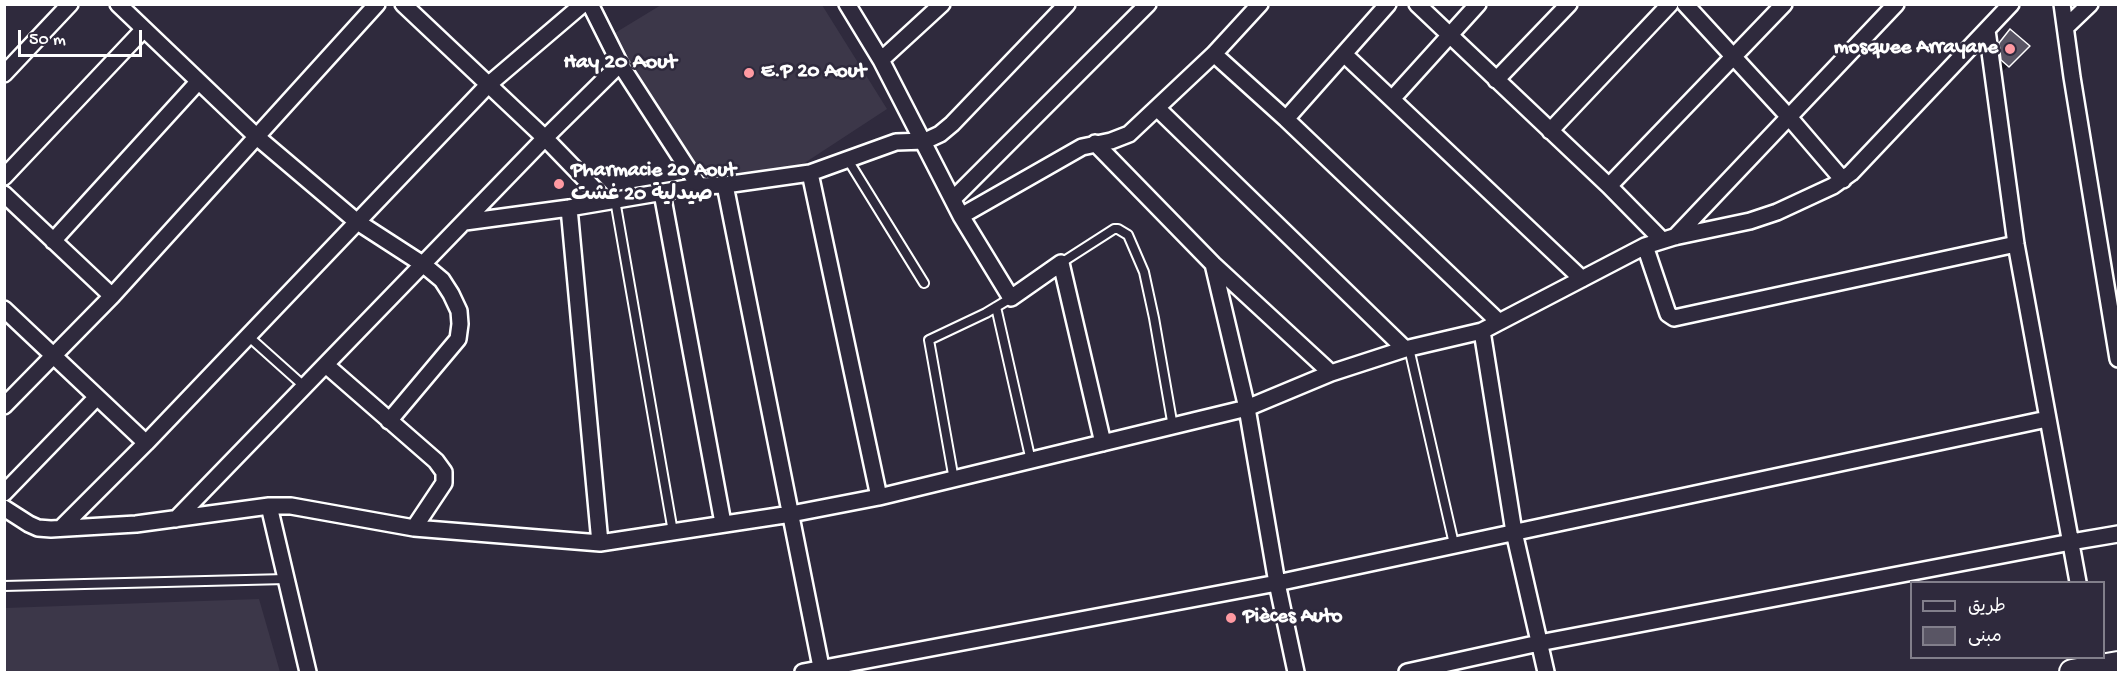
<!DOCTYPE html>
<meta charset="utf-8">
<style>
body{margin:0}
#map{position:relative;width:2123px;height:677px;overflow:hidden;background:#2f2a3d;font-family:"Gochi Hand","Playpen Sans Arabic",sans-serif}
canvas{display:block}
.frame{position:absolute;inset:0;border:6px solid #fff;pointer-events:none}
.legend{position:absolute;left:1910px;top:581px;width:195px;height:78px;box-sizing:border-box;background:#2f2a3d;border:2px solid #827f8b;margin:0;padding:8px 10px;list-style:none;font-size:18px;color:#fff}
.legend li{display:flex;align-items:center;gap:12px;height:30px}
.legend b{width:30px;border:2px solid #827f8b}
.scale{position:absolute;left:18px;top:30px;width:124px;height:27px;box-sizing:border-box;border:3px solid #fff;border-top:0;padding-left:8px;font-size:18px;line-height:21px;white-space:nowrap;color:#fff;-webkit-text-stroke:4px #2f2a3d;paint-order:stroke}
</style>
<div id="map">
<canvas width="2123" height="677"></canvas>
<div class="frame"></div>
<ul class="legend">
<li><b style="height:8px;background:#2f2a3d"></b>طريق</li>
<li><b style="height:16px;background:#595564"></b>مبنى</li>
</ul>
<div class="scale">50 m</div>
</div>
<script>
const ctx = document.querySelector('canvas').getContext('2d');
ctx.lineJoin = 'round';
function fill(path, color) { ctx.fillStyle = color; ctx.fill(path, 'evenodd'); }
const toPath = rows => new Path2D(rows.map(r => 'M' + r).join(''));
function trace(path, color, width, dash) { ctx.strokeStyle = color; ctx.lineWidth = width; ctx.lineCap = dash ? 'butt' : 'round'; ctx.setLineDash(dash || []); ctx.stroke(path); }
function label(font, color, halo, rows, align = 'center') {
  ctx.font = font + ' "Gochi Hand","Playpen Sans Arabic",sans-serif'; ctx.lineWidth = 5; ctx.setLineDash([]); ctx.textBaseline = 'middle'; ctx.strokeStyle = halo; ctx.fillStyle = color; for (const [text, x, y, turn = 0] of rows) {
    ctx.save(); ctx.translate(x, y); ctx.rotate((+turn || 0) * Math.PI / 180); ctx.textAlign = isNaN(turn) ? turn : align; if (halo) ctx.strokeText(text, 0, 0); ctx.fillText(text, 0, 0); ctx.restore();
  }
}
fill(toPath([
 [661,5,822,5,887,109,803,164,787,172,695,172,610,36],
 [259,599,280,672,5,672,5,608]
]), '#3c3749');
fill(toPath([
 [2005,36,2028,46,2002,72,1996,66,1994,50]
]), '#0007');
const building = toPath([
 [2010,29,2030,46,2009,67,2001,60,1999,43,2010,29]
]);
fill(building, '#595564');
trace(building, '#fff', 1.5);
const service = toPath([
 [848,160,924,283],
 [615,200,673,532],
 [1061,263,1114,229,1118,229,1128,235,1144,272,1154,318,1173,427],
 [996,307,1031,461],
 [248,336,305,387],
 [1409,348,1454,544],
 [954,480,929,340,986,313,1011,298],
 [4,586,286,579]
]);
const minor = toPath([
 [118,4,257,137,356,221,424,265,442,280,451,294,459,311,460,324,458,339,389,421],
 [403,4,545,138,606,201],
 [590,4,620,64,699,186],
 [847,4,881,60,961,216,1011,298,1061,263,1103,443],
 [1417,4,1609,186,1662,240],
 [1685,4,1788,116,1843,180],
 [2062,4,2072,77,2118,359],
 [2066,27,2090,4],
 [1987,30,2016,244,2078,582],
 [1214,54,1286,119,1499,322],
 [1344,54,1582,279],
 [881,60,942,4],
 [4,74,70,4],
 [1496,80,1569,4],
 [1392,99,1478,4],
 [1157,108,1405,349],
 [1286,119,1388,4],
 [1550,131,1670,4],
 [1095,143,1213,264,1331,373],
 [810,173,879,497],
 [4,177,144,29],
 [725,185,822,672],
 [1609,186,1784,4],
 [662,193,723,523],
 [4,194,112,296],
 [954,198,1148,4],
 [569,208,600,543],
 [961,216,1082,147,1111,141,1129,134,1214,54,1260,4],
 [465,222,569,208,699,186,725,185,810,173,896,142,925,141,940,134,952,124,1067,4],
 [1675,237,1896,4],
 [53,241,198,82],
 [1645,246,1668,314,1674,318,2016,244],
 [1213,264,1247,408,1277,583,1296,672],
 [4,309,146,443],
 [1482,331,1514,532,1546,672],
 [326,365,436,461,444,472,444,483,414,528],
 [4,406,112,296,377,4],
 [4,493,97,397],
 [269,506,308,672],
 [4,508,29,524,38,528,51,529,136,524,269,506,291,506,414,528,600,543,791,514,879,497,1247,408,1331,373,1405,349,1482,331,1645,246,1674,237,1750,221,1777,212,1833,186,1851,173,2011,4],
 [176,519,545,138,620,64],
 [61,528,146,443,488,85,583,4],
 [803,672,1277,583,2047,419],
 [1407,672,1539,643,2071,542,2118,534]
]);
const primary = toPath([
 [2072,672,2118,664]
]);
trace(service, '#fff', 12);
trace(minor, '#fff', 20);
trace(primary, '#fff', 28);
trace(service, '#2f2a3d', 8);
trace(minor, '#2f2a3d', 15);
trace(primary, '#2f2a3d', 24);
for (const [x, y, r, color] of [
 [2010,49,6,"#ff9aa2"],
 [749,73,6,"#ff9aa2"],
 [559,184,6,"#ff9aa2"],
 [1231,618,6,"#ff9aa2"]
]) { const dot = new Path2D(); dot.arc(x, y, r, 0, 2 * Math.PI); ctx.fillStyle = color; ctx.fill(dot); trace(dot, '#2f2a3d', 2); }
label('bold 21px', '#fff', '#2f2a3d', [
 ["mosquee Arrayane",1998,49,"right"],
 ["E.P 20 Aout",761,73],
 ["Pharmacie 20 Aout",571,172],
 ["صيدلية 20 غشت",571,196],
 ["Pièces Auto",1243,618]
], 'left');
label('bold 22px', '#fff', '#2f2a3d', [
 ["Hay 20 Aout",620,64]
]);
</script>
